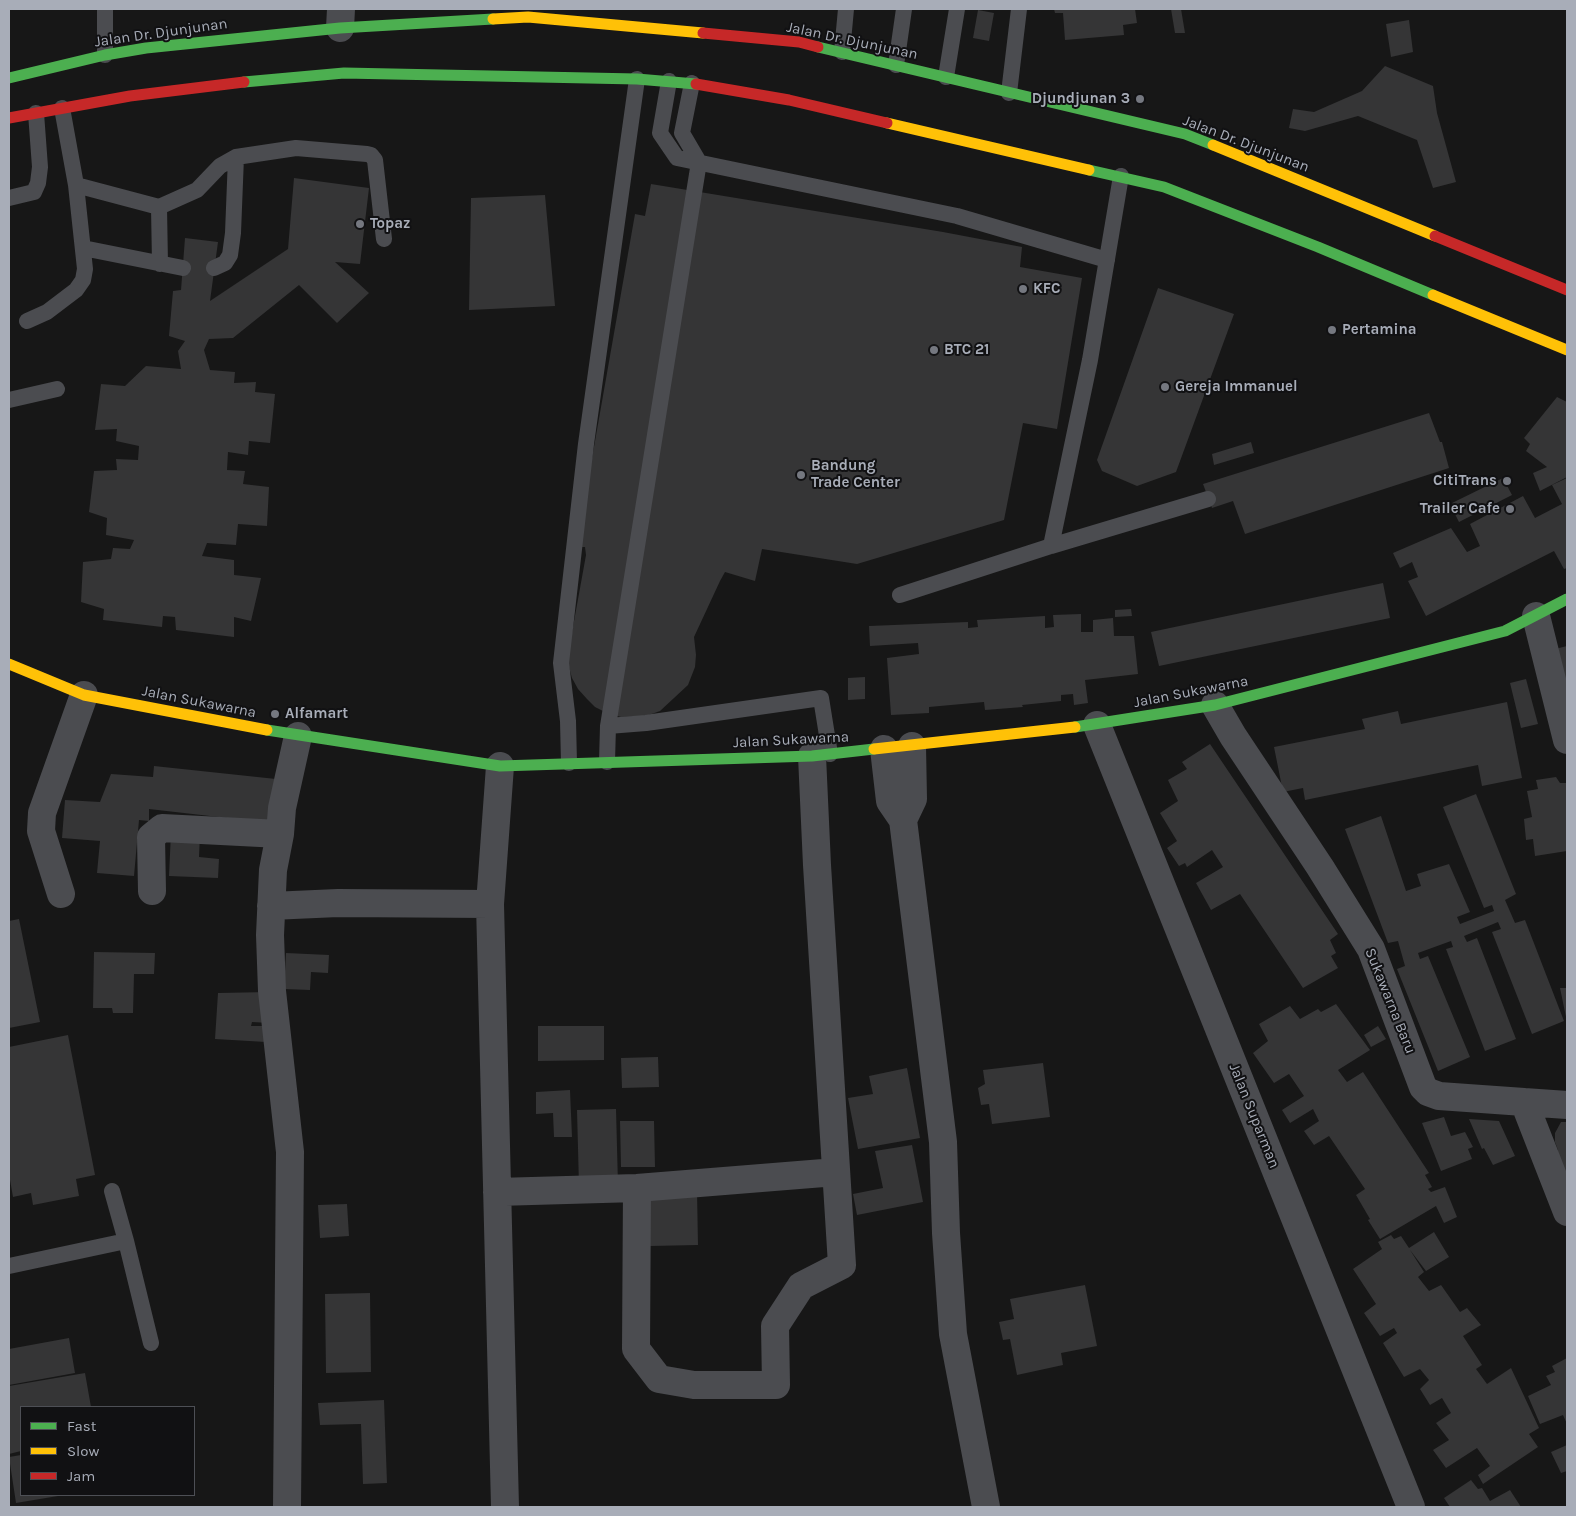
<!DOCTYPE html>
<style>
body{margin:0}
#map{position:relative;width:1576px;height:1516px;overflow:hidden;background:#171717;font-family:Karla,sans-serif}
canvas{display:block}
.frame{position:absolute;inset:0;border:10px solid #a8adb8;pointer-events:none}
.legend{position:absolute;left:20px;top:1406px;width:175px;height:90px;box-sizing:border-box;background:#111113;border:1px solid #4d4f55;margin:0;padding:6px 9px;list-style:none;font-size:15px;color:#a8adb8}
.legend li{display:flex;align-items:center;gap:10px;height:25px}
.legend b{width:25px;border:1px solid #4d4f55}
</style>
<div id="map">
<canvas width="1576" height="1516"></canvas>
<div class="frame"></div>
<ul class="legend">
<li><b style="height:6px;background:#4caf50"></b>Fast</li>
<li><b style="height:6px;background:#ffc107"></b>Slow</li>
<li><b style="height:6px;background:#c62828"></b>Jam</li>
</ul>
</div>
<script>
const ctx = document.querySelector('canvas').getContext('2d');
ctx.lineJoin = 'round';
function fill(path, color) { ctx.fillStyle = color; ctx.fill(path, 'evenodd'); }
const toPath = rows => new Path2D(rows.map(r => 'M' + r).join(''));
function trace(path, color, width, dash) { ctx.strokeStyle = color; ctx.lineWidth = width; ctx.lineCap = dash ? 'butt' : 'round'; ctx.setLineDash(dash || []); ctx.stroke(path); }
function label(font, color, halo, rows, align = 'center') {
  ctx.font = font + ' Karla,sans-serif'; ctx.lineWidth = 4; ctx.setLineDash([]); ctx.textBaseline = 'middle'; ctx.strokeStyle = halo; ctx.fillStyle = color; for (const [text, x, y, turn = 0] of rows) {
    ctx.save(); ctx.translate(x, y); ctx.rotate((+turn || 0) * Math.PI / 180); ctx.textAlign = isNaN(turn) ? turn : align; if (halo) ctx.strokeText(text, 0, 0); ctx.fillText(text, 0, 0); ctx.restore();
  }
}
fill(toPath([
 [1054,9,1135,9,1137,23,1123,25,1124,35,1065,40,1063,13,1055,13],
 [1171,9,1181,9,1185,33,1175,33],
 [978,10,994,13,989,41,973,38],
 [1409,20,1413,52,1391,57,1386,24],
 [1385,66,1433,86,1437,113,1456,182,1433,188,1417,140,1358,116,1305,131,1289,128,1293,109,1314,112,1362,91],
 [294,178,369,188,360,264,335,262,369,293,337,323,299,285,233,338,209,339,204,350,210,370,235,372,234,383,256,382,255,392,275,394,270,443,249,441,248,455,228,452,227,470,245,471,243,484,269,487,267,526,238,524,236,545,207,543,202,556,234,560,234,575,261,578,251,621,234,617,234,637,176,630,175,617,163,616,162,627,103,620,104,609,81,602,83,562,111,559,113,548,130,549,134,540,106,535,107,518,89,512,94,471,117,470,116,459,138,460,139,446,116,441,117,429,95,430,101,384,125,386,146,366,181,369,178,351,185,341,169,336,173,291,181,290,185,238,218,242,210,301,288,249],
 [651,184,943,232,1022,247,1020,267,1082,278,1057,429,1023,423,1004,520,857,564,762,549,755,581,725,572,720,581,694,637,696,655,695,667,688,685,660,711,646,716,621,717,607,713,595,707,587,699,578,689,572,678,567,660,586,555,585,547,581,547,579,532,635,214,645,216],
 [545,195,555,306,469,310,471,198],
 [1158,288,1234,314,1176,472,1137,486,1102,471,1097,460],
 [1557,397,1567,402,1567,477,1540,491,1533,473,1547,467,1526,451,1530,444,1524,438],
 [1429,413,1440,442,1442,442,1449,468,1245,534,1233,501,1212,508,1203,484],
 [1251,442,1254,453,1214,465,1212,454],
 [1503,478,1512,495,1459,522,1452,508,1455,507,1452,503],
 [1567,478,1567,568,1564,569,1554,551,1426,616,1408,581,1418,577,1412,562,1400,568,1393,553,1451,528,1467,552,1480,546,1470,524,1523,496,1535,518,1562,504,1552,485],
 [1383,583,1390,618,1159,666,1151,632],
 [1131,609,1132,616,1115,617,1115,610],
 [1081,614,1081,632,1093,632,1093,620,1113,618,1114,636,1134,636,1138,674,1085,680,1088,703,1074,705,1073,694,1061,695,1061,701,1022,705,1023,707,985,710,984,702,929,707,929,713,891,715,887,658,919,654,918,643,870,646,869,626,968,622,968,628,978,627,977,620,1045,616,1045,628,1054,627,1053,615],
 [1567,646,1567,705,1547,651],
 [865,677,865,699,848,700,848,678],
 [1526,679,1538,724,1521,728,1510,683],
 [1507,702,1522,778,1482,786,1478,765,1305,800,1303,788,1283,792,1274,747,1365,729,1362,719,1398,711,1401,724],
 [1210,744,1338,934,1330,940,1336,953,1331,956,1338,968,1303,988,1240,894,1211,910,1196,883,1223,867,1212,850,1187,867,1185,863,1179,866,1167,848,1177,841,1160,813,1178,801,1168,780,1187,769,1182,762],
 [154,766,276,779,271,823,149,809,149,821,139,820,134,876,97,873,100,841,62,838,65,800,100,802,111,774,153,777],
 [1556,777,1560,783,1567,783,1567,851,1535,856,1533,839,1526,840,1524,819,1532,817,1527,791,1538,789,1536,780],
 [1476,794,1516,894,1505,900,1515,923,1525,920,1564,1021,1532,1034,1492,932,1501,929,1498,922,1464,936,1467,942,1477,938,1516,1039,1485,1051,1446,949,1453,947,1451,941,1418,953,1420,959,1428,956,1470,1057,1438,1071,1397,969,1405,966,1398,941,1388,943,1345,829,1381,816,1406,891,1421,886,1417,874,1449,864,1470,912,1457,917,1460,924,1494,911,1492,905,1484,908,1443,807],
 [171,832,200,834,199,857,219,859,218,878,169,876],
 [19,919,40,1022,9,1028,9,921],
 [94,952,155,953,154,974,134,974,133,1013,113,1013,112,1008,93,1008],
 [286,953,329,955,328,973,311,972,310,990,284,989],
 [1560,988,1567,988,1567,1017,1566,1017],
 [270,992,270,1023,252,1022,251,1026,267,1026,266,1042,215,1039,218,993],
 [1336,1004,1370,1050,1338,1070,1347,1082,1363,1072,1429,1173,1425,1175,1432,1187,1428,1189,1431,1192,1445,1187,1457,1217,1444,1223,1436,1206,1380,1239,1368,1220,1370,1219,1356,1195,1365,1189,1329,1136,1314,1145,1304,1131,1319,1121,1313,1109,1290,1123,1282,1110,1304,1096,1289,1074,1274,1083,1253,1053,1268,1041,1259,1024,1290,1006,1300,1019,1318,1009,1321,1012],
 [538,1026,604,1026,604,1060,538,1061],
 [1378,1026,1386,1039,1371,1047,1364,1035],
 [68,1035,95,1175,76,1179,79,1196,33,1205,31,1193,13,1197,9,1174,9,1047],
 [658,1057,659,1087,622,1088,621,1058],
 [1043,1063,1050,1117,992,1124,989,1104,981,1105,978,1088,985,1084,983,1070],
 [907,1068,920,1138,858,1149,848,1098,873,1094,869,1076],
 [570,1090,572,1137,554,1137,553,1113,536,1114,536,1092],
 [616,1109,618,1185,579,1186,577,1110],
 [1444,1117,1451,1136,1465,1132,1473,1147,1468,1149,1472,1159,1441,1171,1422,1123],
 [1469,1119,1499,1121,1515,1156,1493,1165,1484,1148,1482,1149],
 [620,1121,654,1121,655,1167,621,1167],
 [1561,1122,1567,1122,1567,1176,1556,1162,1558,1150,1555,1142,1555,1133],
 [912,1145,923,1202,857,1215,853,1194,883,1188,875,1151],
 [697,1191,698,1245,650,1246,648,1193],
 [347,1204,349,1236,320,1238,318,1205],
 [1434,1232,1449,1257,1426,1271,1410,1250,1424,1272,1418,1277,1429,1291,1441,1285,1460,1312,1467,1308,1481,1325,1463,1336,1482,1365,1476,1369,1487,1384,1511,1368,1539,1428,1529,1434,1538,1447,1483,1484,1478,1475,1490,1466,1477,1448,1446,1468,1433,1450,1449,1440,1436,1423,1451,1413,1442,1398,1430,1405,1420,1389,1429,1380,1420,1369,1404,1377,1383,1343,1397,1333,1394,1328,1380,1336,1364,1313,1376,1304,1353,1269,1382,1249,1378,1242,1391,1235,1394,1239,1401,1236,1409,1248],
 [1085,1285,1097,1346,1061,1353,1063,1365,1017,1375,1010,1339,1003,1340,999,1322,1014,1319,1010,1299],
 [370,1293,371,1372,326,1373,325,1294],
 [69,1338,75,1373,9,1385,9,1349],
 [1567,1358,1567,1424,1563,1415,1540,1424,1528,1396,1551,1385,1546,1376,1555,1372,1552,1366],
 [85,1373,91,1407,21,1407,21,1451,9,1454,9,1386],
 [384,1400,387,1483,363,1484,361,1424,320,1425,318,1403],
 [1567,1445,1567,1471,1561,1473,1551,1452],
 [21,1455,21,1495,58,1496,16,1503,9,1457],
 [1471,1480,1478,1489,1482,1488,1490,1501,1510,1490,1521,1507,1450,1507,1444,1498]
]), '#353536');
trace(toPath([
 [842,52,846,9],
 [105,55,105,9],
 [896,65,904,9],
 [946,77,957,9],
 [669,81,660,133,677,158,957,216,1107,260],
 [1009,93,1019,9],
 [76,185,159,207,160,264],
 [9,198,34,192,38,183,40,167,36,113],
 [159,207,197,190,220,166,236,157,296,148,367,154,371,155,375,160,384,239],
 [83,248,183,268],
 [214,268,225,263,230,255,233,233,236,157],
 [27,321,47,312,76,290,83,280,85,269,76,185,62,108],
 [9,400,57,389],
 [1051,546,1090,360,1121,176],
 [900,595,1051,546,1208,499],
 [608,726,646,723,821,698,830,754],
 [607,762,608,726,699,162,682,133,692,83],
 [569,763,568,721,561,663,586,444,637,79],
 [126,1241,151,1343],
 [9,1266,126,1241,112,1191]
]), '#4b4c50', 16);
trace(toPath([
 [340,28,341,9],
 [1536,616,1567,740],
 [1215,705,1233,736,1320,867,1371,949,1423,1087,1428,1092,1439,1096,1524,1102,1567,1212],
 [1097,725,1411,1507],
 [884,749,890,801,903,820,943,1142,946,1233,953,1334,986,1507],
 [500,766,490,904,505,1507],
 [903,820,913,799,912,746],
 [152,891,151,837,162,828,280,834],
 [61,894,41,831,42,813,84,695],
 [271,906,338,903,490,904],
 [1524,1102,1567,1105],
 [637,1188,636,1349,659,1379,694,1385,776,1385,775,1326,801,1286,842,1265,817,865,812,756],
 [497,1192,637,1188,836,1172],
 [287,1507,290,1152,272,991,270,935,273,870,280,834,282,808,298,736]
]), '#4b4c50', 28);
trace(toPath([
 [818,47,1185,134,1213,145],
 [9,78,105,55,146,48,340,28,493,19],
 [244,82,344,73,637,79,696,84],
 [1089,170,1164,187,1318,247,1433,295],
 [1075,727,1215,705,1505,631,1567,599],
 [267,730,500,766,812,756,874,749]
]), '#4caf50', 11);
trace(toPath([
 [493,19,528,17,703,33],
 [887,123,1089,170],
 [1213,145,1435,236],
 [1433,295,1567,350],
 [9,664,84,695,267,730],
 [874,749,1075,727]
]), '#ffc107', 11);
trace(toPath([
 [703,33,799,42,818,47],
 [696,84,789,100,887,123],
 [9,118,130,96,244,82],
 [1435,236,1567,290]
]), '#c62828', 11);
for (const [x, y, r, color] of [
 [1140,99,5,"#757880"],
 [360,224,5,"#757880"],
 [1023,289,5,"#757880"],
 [1332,330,5,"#757880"],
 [934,350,5,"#757880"],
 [1165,387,5,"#757880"],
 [801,475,5,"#757880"],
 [1507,481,5,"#757880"],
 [1510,509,5,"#757880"],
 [275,714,5,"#757880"]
]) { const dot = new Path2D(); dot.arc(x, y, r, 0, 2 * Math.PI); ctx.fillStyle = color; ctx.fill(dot); trace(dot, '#111113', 2); }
label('15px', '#a8adb8', '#111113', [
 ["Jalan Dr. Djunjunan",161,33,-8],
 ["Jalan Dr. Djunjunan",852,41,12],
 ["Jalan Dr. Djunjunan",1246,144,21],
 ["Jalan Sukawarna",1191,692,-11],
 ["Jalan Sukawarna",199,702,11],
 ["Jalan Sukawarna",791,740,-3],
 ["Sukawarna Baru",1390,1001,68],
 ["Jalan Suparman",1254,1116,68]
]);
label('bold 15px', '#a8adb8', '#111113', [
 ["Djundjunan 3",1130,99,"right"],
 ["Topaz",370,224],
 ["KFC",1033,289],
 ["Pertamina",1342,330],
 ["BTC 21",944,350],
 ["Gereja Immanuel",1175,387],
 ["Bandung",811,466],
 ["Trade Center",811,483],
 ["CitiTrans",1497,481,"right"],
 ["Trailer Cafe",1500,509,"right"],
 ["Alfamart",285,714]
], 'left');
</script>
